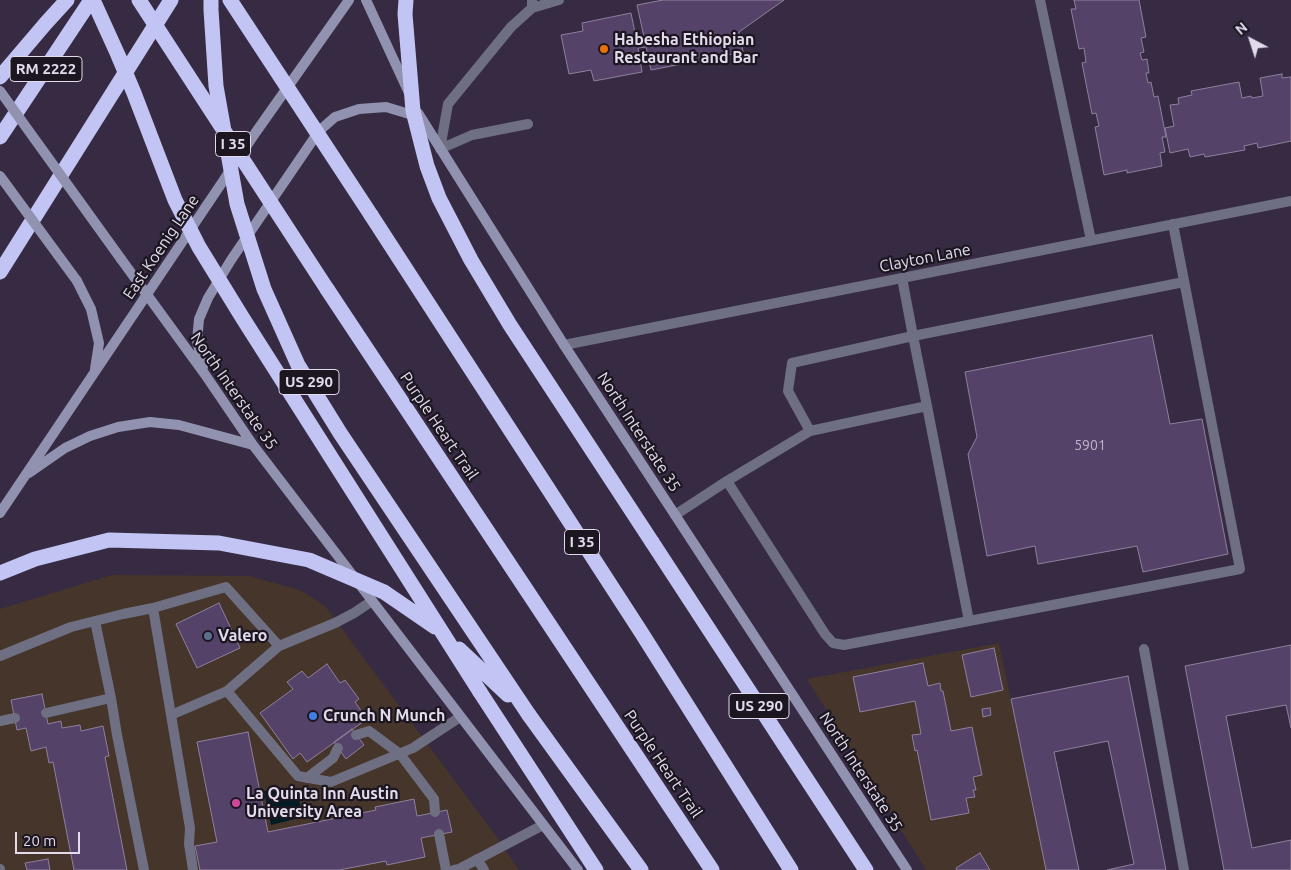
<!DOCTYPE html>
<style>
body{margin:0}
#map{position:relative;width:1291px;height:870px;overflow:hidden;background:#372b43;font-family:Ubuntu,sans-serif}
canvas{display:block}
.north{position:absolute;left:1226px;top:15px;width:50px;height:50px;-webkit-text-stroke:4px #1c1621;paint-order:stroke;rotate:320deg;font-size:14px;font-weight:700;line-height:20px;text-align:center;color:#e3dbec}
.north::after{content:'';display:block;margin:auto;width:18px;height:22px;background:#e3dbec;clip-path:polygon(50% 0,100% 100%,50% 72%,0 100%)}
.scale{position:absolute;left:15px;top:832px;width:65px;height:22px;box-sizing:border-box;border:2px solid #e3dbec;border-top:0;padding-left:6px;font-size:15px;line-height:18px;white-space:nowrap;color:#e3dbec;-webkit-text-stroke:4px #1c1621;paint-order:stroke}
</style>
<div id="map">
<canvas width="1291" height="870"></canvas>
<div class="north">N</div>
<div class="scale">20 m</div>
</div>
<script>
const ctx = document.querySelector('canvas').getContext('2d');
ctx.lineJoin = 'round';
function fill(path, color) { ctx.fillStyle = color; ctx.fill(path, 'evenodd'); }
const toPath = rows => new Path2D(rows.map(r => 'M' + r).join(''));
function trace(path, color, width, dash) { ctx.strokeStyle = color; ctx.lineWidth = width; ctx.lineCap = dash ? 'butt' : 'round'; ctx.setLineDash(dash || []); ctx.stroke(path); }
function label(font, color, halo, rows, align = 'center') {
  ctx.font = font + ' Ubuntu,sans-serif'; ctx.lineWidth = 4.5; ctx.setLineDash([]); ctx.textBaseline = 'middle'; ctx.strokeStyle = halo; ctx.fillStyle = color; for (const [text, x, y, turn = 0] of rows) {
    ctx.save(); ctx.translate(x, y); ctx.rotate((+turn || 0) * Math.PI / 180); ctx.textAlign = isNaN(turn) ? turn : align; if (halo) ctx.strokeText(text, 0, 0); ctx.fillText(text, 0, 0); ctx.restore();
  }
}
fill(toPath([
 [112,575,248,576,300,590,325,606,496,836,519,870,0,870,0,609],
 [999,643,1046,870,926,870,807,679]
]), '#45352a');
fill(toPath([
 [278,788,299,800,303,817,271,825,264,791]
]), '#001d25');
const building = toPath([
 [663,0,784,0,739,32,743,52,651,70,646,47,638,48,642,72,594,81,591,70,569,74,561,35,583,31,582,23,631,13,636,38,644,37,637,5,663,0],
 [1074,0,1139,0,1146,37,1141,38,1144,52,1140,53,1142,60,1147,59,1149,73,1146,73,1148,83,1151,82,1154,97,1158,96,1166,137,1162,137,1165,152,1160,153,1162,166,1127,173,1127,170,1104,175,1095,127,1099,126,1096,113,1092,114,1082,63,1086,62,1084,48,1079,49,1071,9,1076,9,1074,0],
 [1282,74,1282,78,1291,77,1291,141,1258,148,1257,143,1244,146,1245,150,1205,157,1204,154,1190,157,1188,149,1170,153,1165,128,1174,126,1170,105,1179,104,1178,98,1192,95,1191,91,1239,82,1242,98,1251,96,1252,98,1263,96,1260,78,1282,74],
 [1152,335,1170,424,1202,419,1228,554,1143,572,1137,546,1038,564,1035,546,987,556,968,454,977,437,965,372,1152,335],
 [219,603,240,648,197,668,176,624,219,603],
 [1291,645,1291,728,1286,705,1226,716,1252,848,1291,840,1291,870,1224,870,1185,666,1291,645],
 [994,648,1003,690,971,697,962,655,994,648],
 [923,663,928,686,940,683,941,691,943,691,951,731,972,727,982,775,973,777,976,790,973,790,975,797,966,798,969,813,931,820,917,750,915,751,912,735,921,734,915,701,860,712,853,677,923,663],
 [327,664,340,683,345,680,359,699,355,702,367,719,307,762,300,753,293,759,260,713,293,689,287,682,302,671,308,678,327,664],
 [1128,676,1166,870,1107,870,1134,864,1108,741,1054,752,1079,870,1046,870,1011,699,1128,676],
 [42,694,48,724,61,721,62,728,80,725,81,731,103,726,109,756,105,757,127,870,74,870,53,762,49,763,46,747,31,751,26,728,17,730,11,700,42,694],
 [990,708,991,715,983,717,982,709,990,708],
 [352,729,364,745,346,759,334,742,352,729],
 [248,732,268,832,376,810,375,807,414,799,417,816,447,810,452,832,421,838,425,857,387,865,386,861,339,870,200,870,195,846,217,842,197,742,248,732],
 [980,853,990,870,957,870,956,868,980,853],
 [48,859,50,870,27,870,25,863,48,859]
]);
fill(building, '#554268');
trace(building, '#8e809d', 1);
trace(toPath([
 [1040,0,1091,240],
 [532,8,559,0],
 [440,149,448,104,511,27,532,8,532,0],
 [440,149,472,135,528,124],
 [927,406,969,621],
 [810,431,788,391,792,363,913,336,902,278],
 [727,481,825,634,833,643,844,645,1240,569,1173,224],
 [675,515,727,481,810,431,927,406,913,336,1184,282],
 [153,608,190,828,189,844,193,870],
 [95,621,111,698,117,735,144,870],
 [279,646,227,691,298,776,331,782,413,748,460,717],
 [1144,649,1184,870],
 [0,656,71,627,123,614,153,608,226,587,279,646,335,623,354,613,372,601],
 [46,713,111,698],
 [171,715,227,691],
 [0,721,15,718],
 [356,735,369,731,400,754,434,799,435,812],
 [307,778,333,758,338,748],
 [439,834,446,870],
 [477,859,484,870],
 [0,869,0,870],
 [454,870,459,869,543,825]
]), '#6e6f82', 10);
trace(toPath([
 [564,345,1291,201]
]), '#6e6f82', 10);
trace(toPath([
 [366,0,409,93],
 [418,113,564,345,907,870],
 [121,259,204,373,253,445,578,870],
 [77,281,91,309,99,343,95,369],
 [203,367,197,341,199,319,208,298,231,260,319,131,335,117,359,109,386,107,419,117],
 [29,473,65,448,90,436,118,427,150,422,179,425,253,445],
 [0,513,256,132,349,0]
]), '#9092b0', 10);
trace(toPath([
 [0,77,46,23,67,0],
 [0,137,91,0],
 [371,215,641,632,791,870],
 [0,272,171,0],
 [327,289,712,870],
 [652,542,866,870],
 [480,692,596,870],
 [529,715,641,870]
]), '#c2c5f4', 15);
trace(toPath([
 [0,91,121,259],
 [0,176,77,281]
]), '#9092b0', 10);
trace(toPath([
 [93,0,118,55,134,93,175,200,199,247,242,317,480,692],
 [139,0,327,289],
 [211,0,211,10,216,86,237,204,264,289,298,365,340,433,529,715],
 [230,0,371,215],
 [406,0,405,14,413,111,427,166,439,198,471,260,510,325,652,542],
 [0,573,35,559,109,540,219,543,309,560,384,592,435,627],
 [459,649,508,695]
]), '#c2c5f4', 15);
for (const [x, y, r, color] of [
 [604,49,5,"#e8710a"],
 [208,636,5,"#5c6f8a"],
 [313,716,5,"#3f7fe0"],
 [236,803,5,"#d1479c"]
]) { const dot = new Path2D(); dot.arc(x, y, r, 0, 2 * Math.PI); ctx.fillStyle = color; ctx.fill(dot); trace(dot, '#1c1621', 2); }
label('14px', '#c0b5cb', null, [
 ["5901",1090,445]
]);
for (const [x, y, w] of [
 [46,69,72],
 [233,144,35],
 [309,382,60],
 [582,542,35],
 [759,706,60]
]) { const box = new Path2D(); box.roundRect(x - w / 2, y - 12.5, w, 25, 4); ctx.fillStyle = '#1c1621'; ctx.fill(box); trace(box, '#e3dbec', 1); }
label('bold 15px', '#e3dbec', null, [
 ["RM 2222",46,69],
 ["I 35",233,144],
 ["US 290",309,382],
 ["I 35",582,542],
 ["US 290",759,706]
]);
label('bold 16px', '#e3dbec', '#1c1621', [
 ["Habesha Ethiopian",614,40],
 ["Restaurant and Bar",614,58],
 ["Valero",218,636],
 ["Crunch N Munch",323,716],
 ["La Quinta Inn Austin",246,794],
 ["University Area",246,812]
], 'left');
label('16px', '#e3dbec', '#1c1621', [
 ["East Koenig Lane",161,247,-56],
 ["Clayton Lane",925,258,-11],
 ["North Interstate 35",234,391,55],
 ["Purple Heart Trail",439,426,56],
 ["North Interstate 35",639,432,57],
 ["Purple Heart Trail",663,764,56],
 ["North Interstate 35",861,772,57]
]);
</script>
